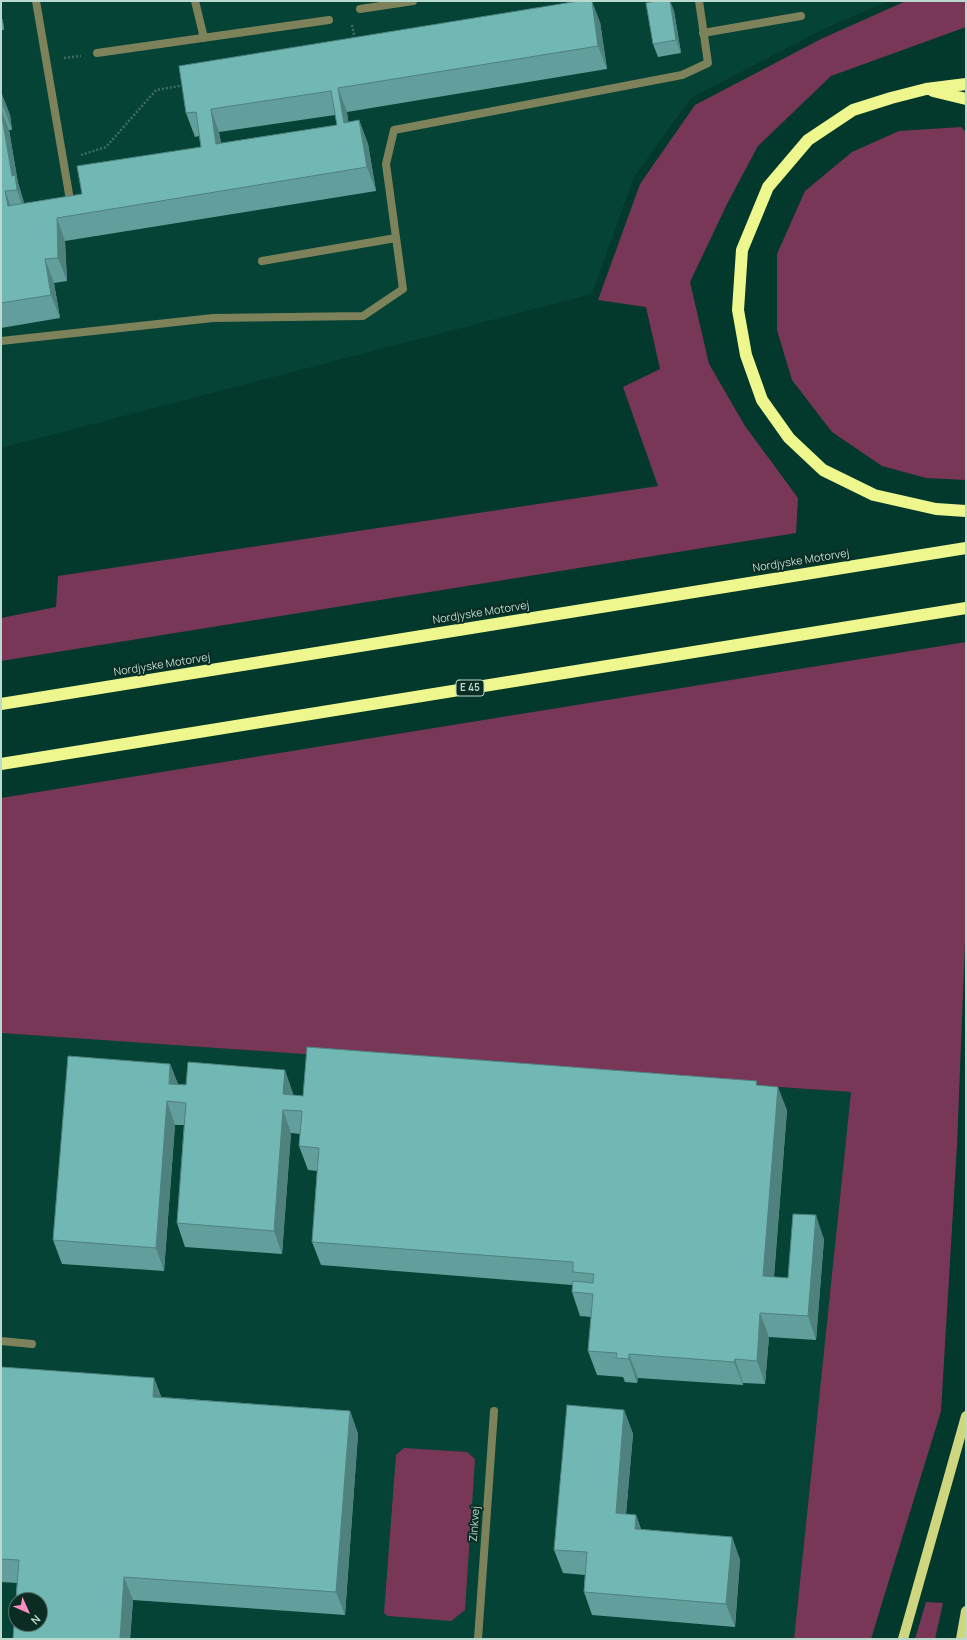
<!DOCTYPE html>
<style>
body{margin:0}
#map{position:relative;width:967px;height:1640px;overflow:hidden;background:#03382c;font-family:Manrope,sans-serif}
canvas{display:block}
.frame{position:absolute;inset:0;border:2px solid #bbdacf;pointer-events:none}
.north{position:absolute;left:8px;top:1592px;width:40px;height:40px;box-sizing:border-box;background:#0a2c23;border:1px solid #517268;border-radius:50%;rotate:135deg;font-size:11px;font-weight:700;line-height:16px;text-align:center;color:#bbdacf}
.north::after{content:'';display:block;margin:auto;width:14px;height:18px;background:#fd8ec0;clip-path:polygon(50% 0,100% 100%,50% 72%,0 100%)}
</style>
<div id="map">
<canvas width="967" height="1640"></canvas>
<div class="frame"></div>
<div class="north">N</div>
</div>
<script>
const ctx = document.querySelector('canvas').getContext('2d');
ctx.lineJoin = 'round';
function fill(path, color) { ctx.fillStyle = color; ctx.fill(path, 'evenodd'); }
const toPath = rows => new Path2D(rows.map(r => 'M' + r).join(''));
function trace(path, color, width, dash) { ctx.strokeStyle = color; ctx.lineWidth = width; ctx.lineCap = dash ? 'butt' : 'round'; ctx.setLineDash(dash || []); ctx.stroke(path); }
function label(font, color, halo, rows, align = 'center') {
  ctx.font = font + ' Manrope,sans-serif'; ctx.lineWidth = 4; ctx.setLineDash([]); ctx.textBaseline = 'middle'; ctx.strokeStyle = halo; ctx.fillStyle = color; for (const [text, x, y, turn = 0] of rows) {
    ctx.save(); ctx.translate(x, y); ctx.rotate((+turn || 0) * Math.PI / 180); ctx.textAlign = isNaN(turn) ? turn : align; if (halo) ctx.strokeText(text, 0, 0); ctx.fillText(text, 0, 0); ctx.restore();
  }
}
fill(toPath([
 [1,1,889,1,820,31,691,98,634,177,592,294,1,448],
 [1,1033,851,1092,794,1639,1,1639],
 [16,1600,40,1600,40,1624,16,1624]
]), '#044335');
fill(toPath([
 [906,1,966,1,966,27,831,76,758,146,728,202,690,282,709,364,745,426,798,498,796,533,1,661,1,618,56,607,58,576,658,486,623,387,660,369,646,307,598,300,640,184,695,105,821,39],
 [961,127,966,132,966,480,926,478,882,466,832,432,792,380,777,330,777,254,805,191,852,152,899,131],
 [966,642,966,918,957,1145,941,1411,871,1639,794,1639,851,1092,1,1033,1,798],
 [404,1448,467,1452,475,1459,465,1610,451,1621,388,1616,384,1613,396,1455],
 [926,1602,943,1603,935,1639,915,1639]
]), '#783756');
trace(toPath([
 [352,25,355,40],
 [64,58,81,56],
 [81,155,106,147,156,90,185,85]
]), '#3f6d61', 2.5, [2, 2]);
trace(toPath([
 [36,1,70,200],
 [195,1,204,38],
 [360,9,413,1],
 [703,33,801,16],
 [97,53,329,20],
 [262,261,396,238],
 [1,341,213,318,363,316,403,289,386,164,394,130,682,75,708,63,699,1]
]), '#7e825a', 8);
trace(toPath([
 [1,1341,32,1344],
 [478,1639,494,1411]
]), '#7e825a', 8);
trace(toPath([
 [903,1639,966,1416],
 [961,1639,966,1611]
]), '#ced67f', 10);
trace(toPath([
 [966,84,926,89,891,98,853,110,808,140,768,187,742,250,738,310,746,355,762,400,789,438,823,470,874,495,936,509,966,511],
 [933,91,966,99],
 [1,704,966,548],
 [1,764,966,608]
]), '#eef78d', 12);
fill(toPath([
 [656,1,670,1,674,11,681,53,658,57,653,44],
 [1,16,3,21,4,30,1,30],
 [600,22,607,69,347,112,348,122,359,120,368,144,376,191,65,241,67,281,54,283,60,318,1,328,1,92,10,115,12,130,9,130,18,183,23,199,24,204,82,194,201,147,199,136,195,137,186,113],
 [335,115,337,125,221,143,219,132],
 [170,1064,178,1084,293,1093,293,1095,303,1096,758,1085,787,1110,774,1277,788,1278,824,1239,816,1340,769,1337,765,1384,743,1383,743,1385,638,1378,637,1383,625,1382,623,1377,597,1375,588,1351,591,1317,580,1316,572,1292,572,1285,321,1265,312,1242,317,1171,308,1170,299,1146,300,1134,291,1133,282,1254,185,1247,177,1223,184,1125,175,1125,164,1271,62,1264,53,1240],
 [1,1367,154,1378,161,1397,350,1411,358,1434,345,1615,133,1600,130,1639,13,1639,17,1583,1,1582],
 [624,1410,633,1434,626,1514,636,1515,641,1529,732,1537,740,1560,735,1627,592,1615,584,1592,585,1575,563,1573,554,1550]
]), '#619e9c');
fill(toPath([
 [592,1,600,22,607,69,598,46],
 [670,1,674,11,681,53,676,40],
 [1,16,3,21,4,30,2,23],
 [338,88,347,112,352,146,344,123],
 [1,92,10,115,12,130,3,106],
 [1,109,9,130,18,183,23,199,25,213,12,176],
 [211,109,219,132,225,167,216,144],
 [359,120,368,144,376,191,367,167],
 [5,191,14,215,8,206],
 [57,218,65,241,67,281,58,258],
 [45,259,54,283,60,318,51,295],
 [170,1064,179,1087,169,1084],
 [285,1070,293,1093,292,1111,283,1094],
 [778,1087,787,1110,772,1299,763,1276],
 [167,1101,175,1125,164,1271,156,1248],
 [283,1110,291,1133,282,1254,274,1231],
 [816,1215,824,1239,816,1340,808,1316],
 [760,1313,769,1337,765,1384,757,1361],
 [629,1354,638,1378,637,1383,629,1359],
 [735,1359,743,1383,743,1385,734,1362],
 [154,1378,163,1401,153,1397],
 [624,1410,633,1434,624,1537,616,1513],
 [350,1411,358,1434,345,1615,336,1592],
 [636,1515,644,1539,635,1529],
 [732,1537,740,1560,735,1627,726,1604],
 [124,1577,133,1600,130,1639,120,1639]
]), '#4f817f');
const building = toPath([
 [579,1,592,1,598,46,338,88,344,123,359,120,367,167,57,218,58,258,45,259,51,295,1,303,1,111,12,176,15,175,17,190,5,191,8,206,82,194,77,166,201,147,196,112,186,113,179,66,579,1],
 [331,91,337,125,216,144,211,109,331,91],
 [656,1,670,1,676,40,653,44,646,3,656,1],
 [1,92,3,106,1,106,1,92],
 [307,1047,757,1081,756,1085,778,1087,763,1276,788,1278,793,1214,816,1215,808,1316,760,1313,757,1361,735,1359,734,1362,629,1354,629,1359,616,1358,617,1353,588,1351,593,1294,572,1292,573,1281,593,1283,594,1274,573,1272,573,1262,312,1242,319,1148,299,1146,302,1111,283,1110,274,1231,177,1223,186,1103,167,1101,156,1248,53,1240,68,1056,170,1064,169,1084,186,1085,188,1062,285,1070,283,1094,303,1096,307,1047],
 [1,1367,154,1378,153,1397,350,1411,336,1592,124,1577,120,1639,13,1639,19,1560,1,1559,1,1367],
 [16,1600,40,1600,40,1624,16,1624,16,1600],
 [567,1405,624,1410,616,1513,636,1515,635,1529,732,1537,726,1604,584,1592,587,1552,554,1550,567,1405]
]);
fill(building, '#71b8b5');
trace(building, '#4f817f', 1);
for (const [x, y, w] of [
 [470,688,28]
]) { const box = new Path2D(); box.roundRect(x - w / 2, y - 8, w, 16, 3); ctx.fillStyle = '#0a2c23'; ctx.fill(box); trace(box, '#bbdacf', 1); }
label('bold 10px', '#bbdacf', null, [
 ["E 45",470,688]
]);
label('11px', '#bbdacf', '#0a2c23', [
 ["Nordjyske Motorvej",801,561,-9],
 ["Nordjyske Motorvej",481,613,-9],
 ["Nordjyske Motorvej",162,665,-9],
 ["Zinkvej",475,1524,-86]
]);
</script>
